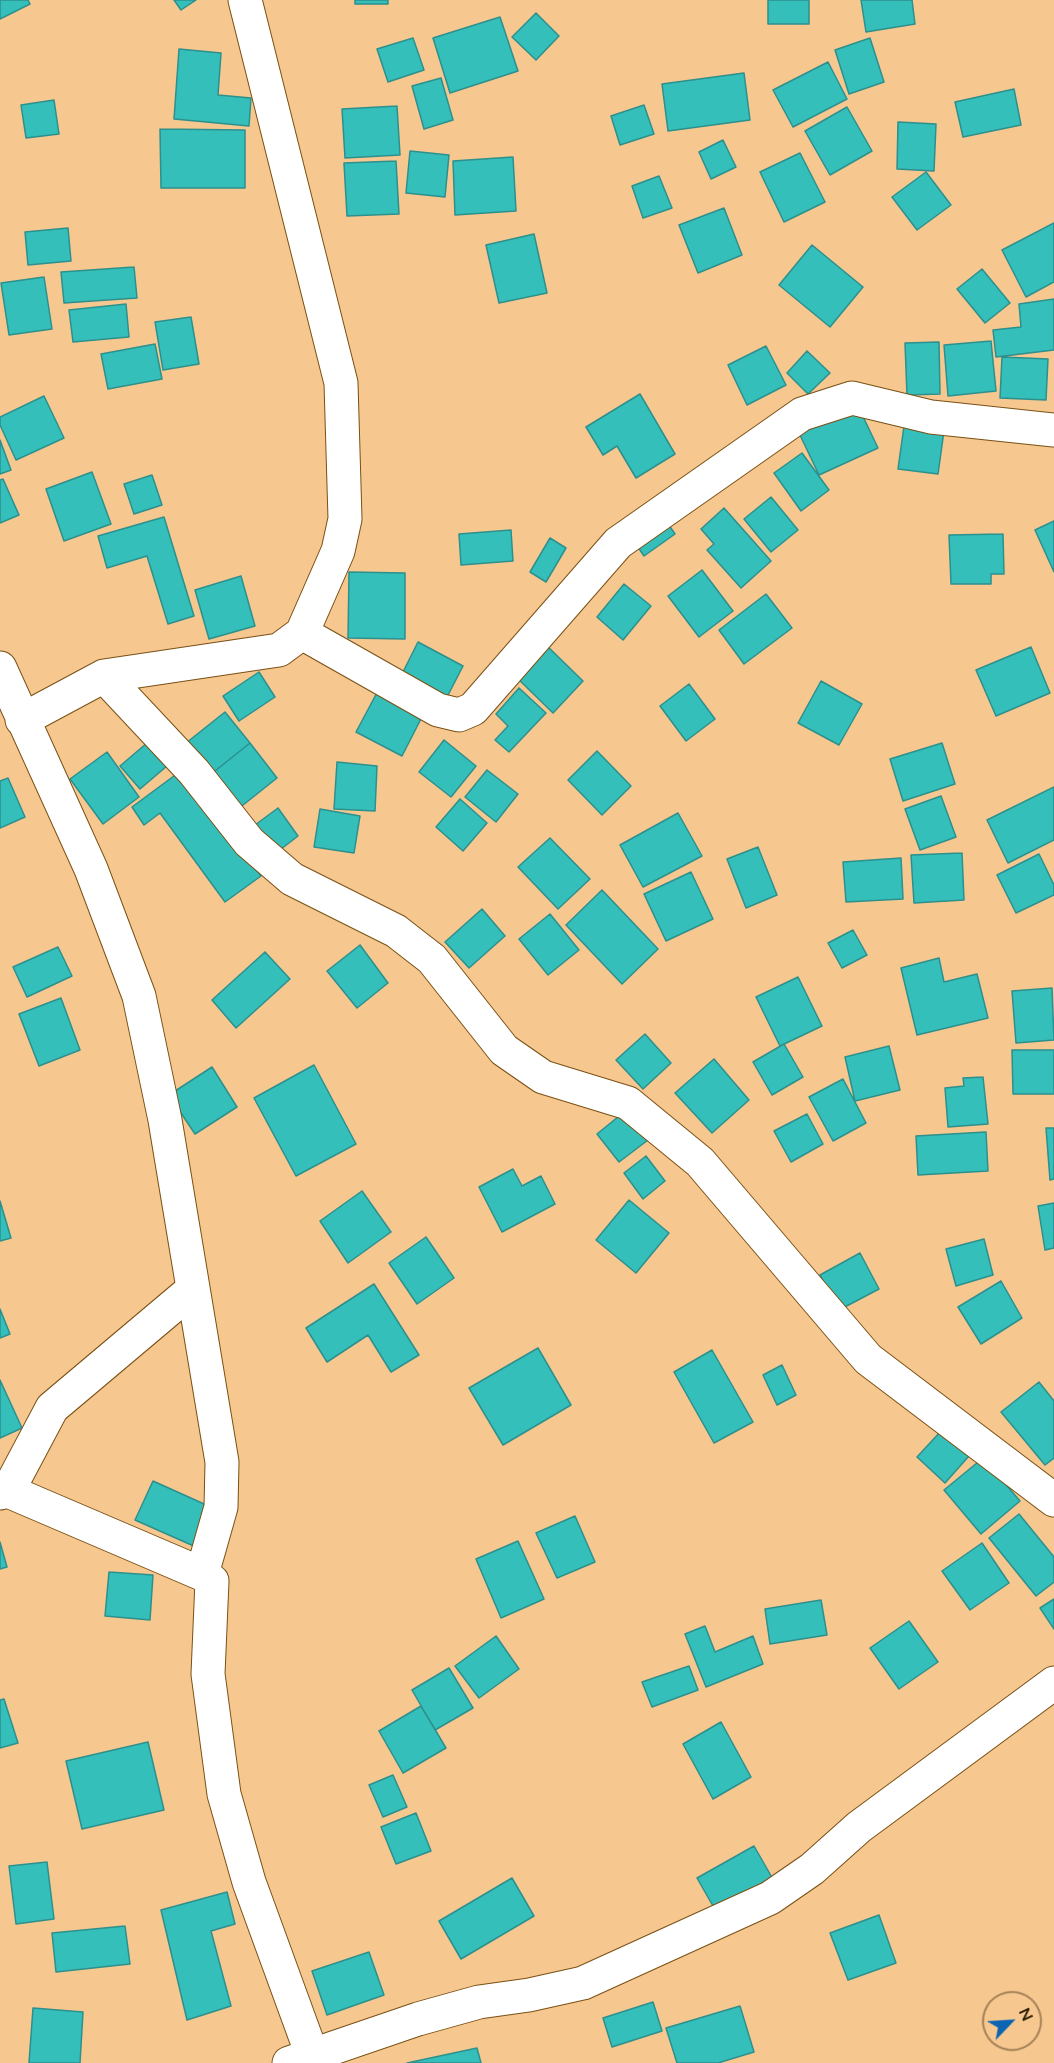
<!DOCTYPE html>
<style>
body{margin:0}
#map{position:relative;width:1054px;height:2063px;overflow:hidden;background:#f6c78f;font-family:Lato,sans-serif}
canvas{display:block}
.north{position:absolute;left:982px;top:1991px;width:60px;height:60px;box-sizing:border-box;background:#f6c78f;border:2px solid #a58257;border-radius:50%;rotate:65deg;font-size:16px;font-weight:700;line-height:24px;text-align:center;color:#2b1a03}
.north::after{content:'';display:block;margin:auto;width:21px;height:27px;background:#0c65b2;clip-path:polygon(50% 0,100% 100%,50% 72%,0 100%)}
</style>
<div id="map">
<canvas width="1054" height="2063"></canvas>
<div class="north">N</div>
</div>
<script>
const ctx = document.querySelector('canvas').getContext('2d');
ctx.lineJoin = 'round';
function fill(path, color) { ctx.fillStyle = color; ctx.fill(path, 'evenodd'); }
const toPath = rows => new Path2D(rows.map(r => 'M' + r).join(''));
function trace(path, color, width, dash) { ctx.strokeStyle = color; ctx.lineWidth = width; ctx.lineCap = dash ? 'butt' : 'round'; ctx.setLineDash(dash || []); ctx.stroke(path); }
const building = toPath([
 [0,0,28,0,30,4,0,19,0,0],
 [174,0,196,0,181,10,174,0],
 [355,0,388,0,388,4,355,4,355,0],
 [768,0,809,0,809,24,768,24,768,0],
 [861,0,912,0,915,24,866,32,861,0],
 [536,13,559,36,536,60,512,37,536,13],
 [500,17,518,71,450,93,433,38,500,17],
 [413,38,424,70,388,82,377,49,413,38],
 [870,38,884,82,849,94,835,50,870,38],
 [179,49,221,53,218,95,251,98,249,126,174,119,179,49],
 [828,62,847,99,793,127,773,90,828,62],
 [744,73,750,120,668,131,662,84,744,73],
 [441,78,453,120,424,129,412,86,441,78],
 [1014,89,1021,125,963,137,955,102,1014,89],
 [54,100,59,134,26,138,21,105,54,100],
 [644,105,654,134,620,145,611,116,644,105],
 [397,106,400,155,345,158,342,109,397,106],
 [847,107,872,151,830,175,805,131,847,107],
 [898,122,936,124,934,171,897,169,898,122],
 [160,129,245,130,245,188,161,188,160,129],
 [723,140,736,167,711,179,699,152,723,140],
 [410,151,449,155,445,197,406,193,410,151],
 [800,153,825,202,784,222,760,172,800,153],
 [513,157,516,211,455,215,453,161,513,157],
 [396,161,399,214,347,216,344,163,396,161],
 [926,172,951,205,917,230,892,197,926,172],
 [659,176,672,208,643,218,632,186,659,176],
 [724,208,742,255,698,273,679,225,724,208],
 [1054,223,1054,282,1026,297,1002,250,1054,223],
 [68,228,71,261,28,265,25,232,68,228],
 [534,234,547,293,499,303,486,245,534,234],
 [812,245,863,287,830,327,779,285,812,245],
 [134,267,137,298,64,303,61,272,134,267],
 [982,269,1010,303,985,323,957,289,982,269],
 [44,277,52,329,9,335,1,283,44,277],
 [1054,299,1054,350,996,357,993,330,1021,327,1019,304,1054,299],
 [126,304,129,337,73,342,69,310,126,304],
 [191,317,199,364,163,370,155,322,191,317],
 [991,341,996,391,948,396,944,345,991,341],
 [939,342,940,394,907,395,905,343,939,342],
 [155,344,162,379,108,389,101,354,155,344],
 [766,346,786,385,747,405,728,365,766,346],
 [807,351,830,373,808,394,787,373,807,351],
 [1002,357,1048,359,1046,400,1000,398,1002,357],
 [640,394,675,454,636,478,617,446,603,455,586,427,640,394],
 [44,396,64,438,16,460,0,425,0,417,44,396],
 [858,406,878,448,819,475,799,433,858,406],
 [904,426,944,431,938,474,898,469,904,426],
 [0,440,11,470,0,474,0,440],
 [802,453,829,490,801,511,774,473,802,453],
 [92,472,111,524,64,541,46,489,92,472],
 [152,475,162,505,134,514,124,484,152,475],
 [3,479,19,515,0,523,0,480,3,479],
 [771,497,798,530,771,552,744,519,771,497],
 [724,508,771,561,741,588,707,550,714,544,701,529,724,508],
 [662,515,675,534,644,556,631,537,662,515],
 [164,517,194,616,168,624,147,556,107,568,98,536,164,517],
 [1054,521,1054,572,1035,530,1054,521],
 [511,530,513,561,461,565,459,534,511,530],
 [1003,534,1004,574,991,574,991,584,951,584,949,535,1003,534],
 [550,538,566,548,546,582,530,572,550,538],
 [702,570,733,611,699,637,668,596,702,570],
 [349,572,405,573,405,639,348,638,349,572],
 [241,576,255,626,209,639,195,590,241,576],
 [624,584,651,606,623,640,597,617,624,584],
 [766,594,792,628,744,664,719,630,766,594],
 [418,642,463,666,444,703,399,680,418,642],
 [544,643,583,681,553,713,513,674,544,643],
 [1031,647,1050,693,996,716,976,670,1031,647],
 [259,672,275,697,239,721,223,696,259,672],
 [821,681,862,704,839,745,798,723,821,681],
 [689,684,715,719,686,741,660,706,689,684],
 [380,687,425,711,402,756,356,732,380,687],
 [519,688,546,713,509,752,495,740,508,726,496,714,519,688],
 [225,712,250,743,205,779,181,747,225,712],
 [154,737,174,760,140,789,120,766,154,737],
 [444,740,476,766,451,797,419,772,444,740],
 [250,743,277,778,233,813,205,779,250,743],
 [942,743,955,784,903,801,890,759,942,743],
 [597,751,631,786,602,815,568,780,597,751],
 [107,752,139,797,103,824,70,779,107,752],
 [337,762,377,766,375,811,334,809,337,762],
 [182,770,261,876,225,902,160,813,144,825,132,807,182,770],
 [487,770,518,794,496,822,465,797,487,770],
 [8,778,25,817,0,828,0,781,8,778],
 [1054,787,1054,840,1008,863,987,820,1054,787],
 [941,796,956,837,920,850,905,809,941,796],
 [460,799,487,823,463,851,436,827,460,799],
 [278,808,298,836,272,856,251,828,278,808],
 [320,809,360,816,354,853,314,847,320,809],
 [678,813,702,856,643,887,620,845,678,813],
 [550,838,590,879,558,909,518,867,550,838],
 [758,847,777,895,746,908,727,859,758,847],
 [962,853,964,900,914,903,911,855,962,853],
 [1039,854,1054,885,1054,895,1016,913,997,875,1039,854],
 [901,858,903,899,846,902,843,862,901,858],
 [691,872,713,919,666,941,644,894,691,872],
 [602,890,658,949,622,984,566,925,602,890],
 [482,909,505,936,469,968,445,942,482,909],
 [550,914,579,950,548,975,519,939,550,914],
 [853,930,867,955,842,968,828,943,853,930],
 [360,945,388,983,357,1008,327,971,360,945],
 [58,947,72,976,27,997,13,967,58,947],
 [265,952,290,979,236,1028,212,1000,265,952],
 [939,958,944,982,977,974,988,1018,917,1035,901,968,939,958],
 [798,977,822,1026,780,1046,756,997,798,977],
 [1052,988,1054,1040,1016,1043,1012,991,1052,988],
 [61,998,80,1050,39,1066,19,1014,61,998],
 [645,1034,671,1063,643,1089,616,1060,645,1034],
 [784,1044,803,1077,772,1095,753,1062,784,1044],
 [889,1046,900,1090,855,1101,845,1057,889,1046],
 [1012,1050,1054,1050,1054,1094,1013,1094,1012,1050],
 [714,1059,749,1100,712,1133,675,1093,714,1059],
 [314,1065,356,1144,296,1176,254,1098,314,1065],
 [212,1067,237,1107,195,1134,169,1095,212,1067],
 [983,1077,988,1124,948,1127,945,1088,964,1086,963,1078,983,1077],
 [843,1079,866,1123,833,1141,809,1097,843,1079],
 [629,1108,652,1137,619,1162,597,1134,629,1108],
 [807,1114,823,1144,791,1162,774,1131,807,1114],
 [1046,1128,1054,1128,1054,1179,1050,1180,1046,1128],
 [986,1132,988,1171,918,1175,916,1136,986,1132],
 [646,1156,665,1181,643,1199,624,1173,646,1156],
 [513,1169,522,1186,541,1176,555,1204,502,1232,479,1187,513,1169],
 [362,1191,391,1232,348,1263,320,1221,362,1191],
 [629,1200,669,1233,636,1273,596,1240,629,1200],
 [0,1201,11,1238,0,1241,0,1201],
 [1054,1203,1054,1248,1045,1250,1038,1206,1054,1203],
 [426,1237,454,1278,417,1304,389,1263,426,1237],
 [984,1239,993,1275,956,1286,946,1249,984,1239],
 [860,1253,879,1289,839,1310,820,1275,860,1253],
 [1001,1281,1022,1318,981,1344,958,1307,1001,1281],
 [374,1284,419,1355,391,1372,368,1335,327,1362,306,1328,374,1284],
 [0,1309,10,1334,0,1338,0,1309],
 [538,1348,571,1405,503,1445,469,1388,538,1348],
 [712,1350,753,1422,714,1443,674,1372,712,1350],
 [782,1365,796,1395,777,1405,763,1375,782,1365],
 [0,1380,22,1428,0,1438,0,1380],
 [1039,1382,1054,1401,1054,1458,1045,1465,1001,1412,1039,1382],
 [942,1430,969,1456,945,1483,917,1457,942,1430],
 [983,1458,1020,1501,981,1534,944,1490,983,1458],
 [153,1481,213,1508,196,1547,135,1520,153,1481],
 [1019,1514,1054,1557,1054,1582,1036,1596,989,1538,1019,1514],
 [575,1516,595,1562,557,1578,536,1533,575,1516],
 [518,1541,544,1599,501,1618,476,1559,518,1541],
 [0,1542,7,1567,0,1569,0,1542],
 [982,1543,1009,1583,970,1610,942,1571,982,1543],
 [109,1572,153,1575,150,1620,105,1616,109,1572],
 [1054,1599,1054,1629,1040,1608,1054,1599],
 [821,1600,827,1635,770,1644,765,1609,821,1600],
 [909,1621,938,1662,899,1689,870,1648,909,1621],
 [705,1626,715,1652,753,1636,763,1664,706,1687,685,1634,705,1626],
 [496,1636,519,1669,479,1698,455,1666,496,1636],
 [689,1666,698,1690,652,1707,642,1682,689,1666],
 [449,1668,473,1708,435,1730,412,1690,449,1668],
 [4,1699,18,1743,0,1748,0,1700,4,1699],
 [421,1706,446,1748,403,1773,379,1731,421,1706],
 [721,1722,751,1777,713,1799,683,1744,721,1722],
 [148,1742,164,1810,82,1829,66,1761,148,1742],
 [393,1775,407,1807,383,1817,369,1785,393,1775],
 [416,1813,431,1851,396,1864,381,1827,416,1813],
 [754,1846,774,1881,717,1913,697,1878,754,1846],
 [47,1862,54,1919,16,1924,9,1866,47,1862],
 [512,1878,534,1916,461,1959,439,1921,512,1878],
 [227,1892,235,1924,211,1931,231,2006,187,2020,161,1910,227,1892],
 [879,1915,896,1963,848,1980,830,1933,879,1915],
 [125,1926,130,1964,56,1972,52,1933,125,1926],
 [369,1952,384,1995,327,2015,312,1971,369,1952],
 [653,2002,662,2031,612,2047,603,2018,653,2002],
 [740,2006,754,2052,718,2063,677,2063,666,2028,740,2006],
 [33,2008,83,2012,80,2063,29,2063,33,2008],
 [477,2048,481,2063,407,2063,477,2048]
]);
fill(building, '#35bfba');
trace(building, '#2c908d', 1.5);
const minor = toPath([
 [302,633,438,710,459,715,473,709,618,543,802,414,852,398,931,417,1054,430],
 [0,668,91,869,139,996,165,1120,222,1462,221,1507,202,1574,212,1581,208,1674,224,1794,249,1882,315,2063],
 [104,676,194,772,249,842,292,879,396,931,432,959,504,1050,543,1077,628,1103,700,1162,868,1359,1054,1500],
 [22,720,104,676,279,650,302,633,338,551,345,519,341,383,245,0],
 [8,1491,52,1408,192,1290],
 [0,1493,8,1491,202,1574],
 [289,2063,418,2019,479,2002,529,1995,583,1983,770,1898,812,1869,859,1827,1054,1683]
]);
trace(minor, '#795115', 35);
trace(minor, '#fff', 33);
</script>
